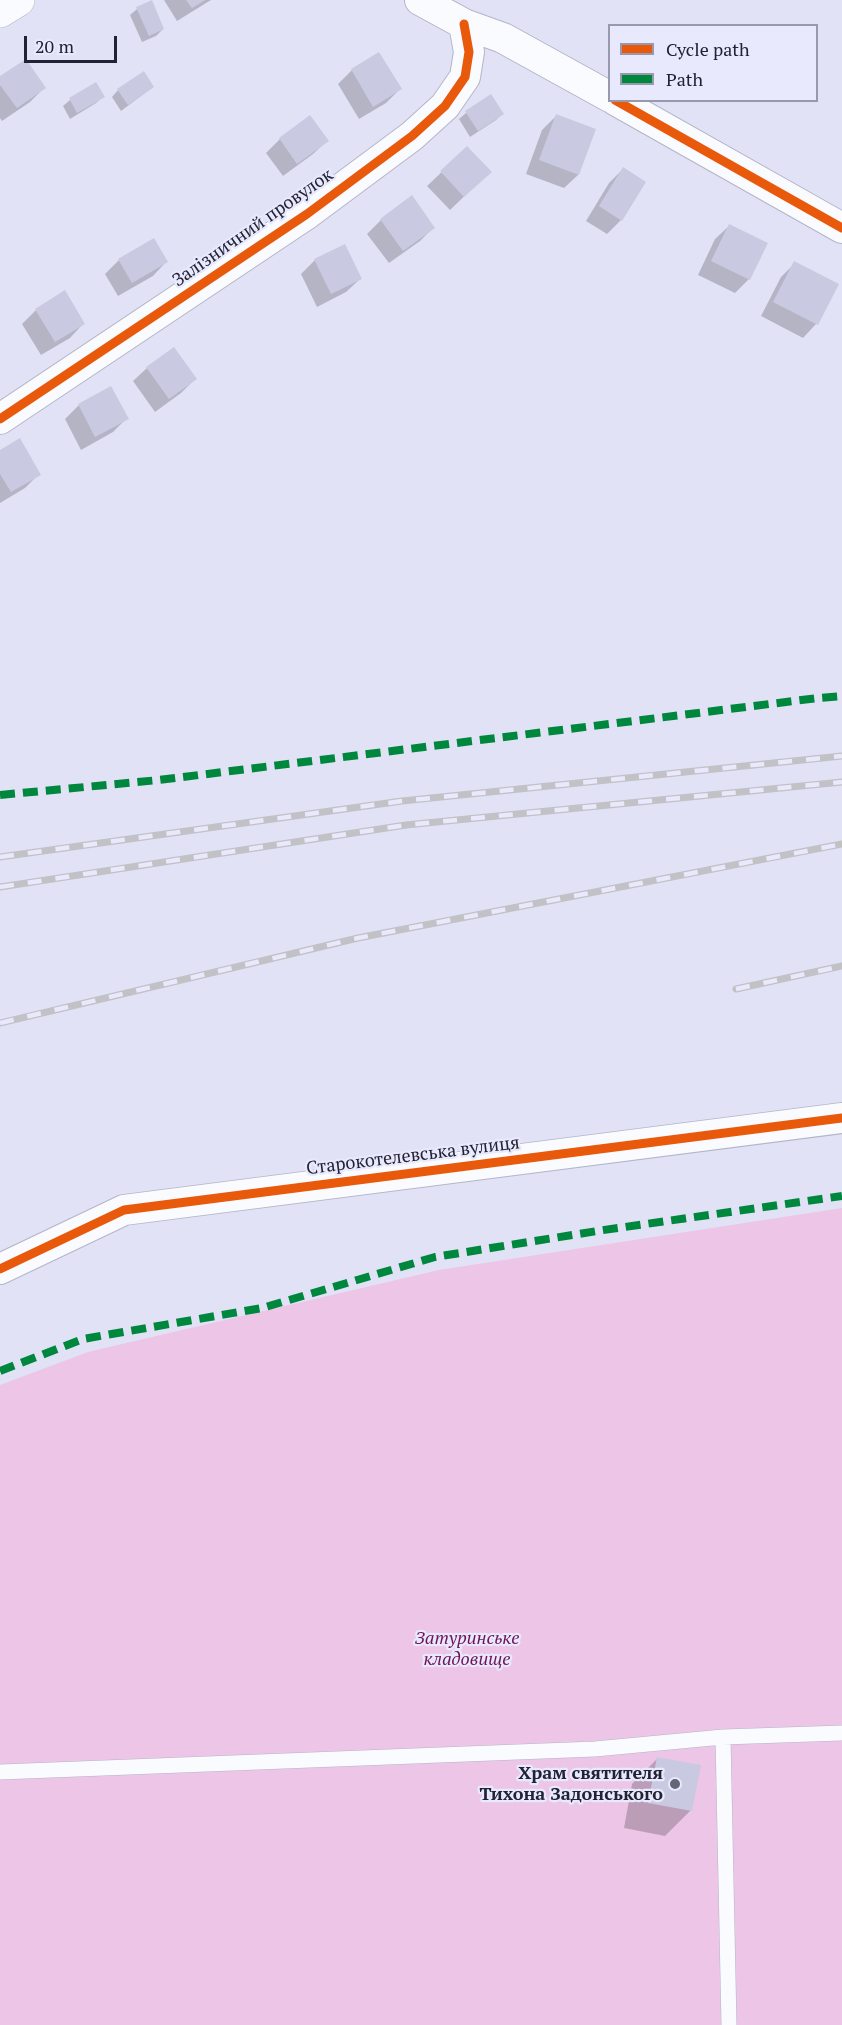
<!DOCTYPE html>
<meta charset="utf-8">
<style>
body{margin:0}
#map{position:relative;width:842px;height:2025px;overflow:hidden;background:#e1e2f6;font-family:"PT Serif",serif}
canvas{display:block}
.legend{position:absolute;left:608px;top:24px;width:210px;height:78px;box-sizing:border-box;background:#e8e9fc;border:2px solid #9899ac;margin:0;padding:8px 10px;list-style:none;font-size:18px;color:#212233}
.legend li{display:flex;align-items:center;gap:12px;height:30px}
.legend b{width:30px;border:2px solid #9899ac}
.scale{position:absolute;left:24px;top:36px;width:93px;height:27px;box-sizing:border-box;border:3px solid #212233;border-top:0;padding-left:8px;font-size:18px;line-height:21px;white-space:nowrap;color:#212233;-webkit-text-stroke:4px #e8e9fc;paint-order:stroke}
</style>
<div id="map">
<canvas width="842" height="2025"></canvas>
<ul class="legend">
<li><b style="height:8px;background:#e8590c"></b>Cycle path</li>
<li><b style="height:8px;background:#00873e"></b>Path</li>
</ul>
<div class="scale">20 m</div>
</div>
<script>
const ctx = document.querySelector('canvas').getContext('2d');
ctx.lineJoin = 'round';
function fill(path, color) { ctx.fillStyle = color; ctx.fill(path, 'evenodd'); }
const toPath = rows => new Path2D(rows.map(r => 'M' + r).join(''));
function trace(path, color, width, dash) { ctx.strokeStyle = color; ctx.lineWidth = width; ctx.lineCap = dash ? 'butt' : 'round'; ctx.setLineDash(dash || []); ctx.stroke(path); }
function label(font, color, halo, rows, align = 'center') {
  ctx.font = font + ' "PT Serif",serif'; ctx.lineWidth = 4.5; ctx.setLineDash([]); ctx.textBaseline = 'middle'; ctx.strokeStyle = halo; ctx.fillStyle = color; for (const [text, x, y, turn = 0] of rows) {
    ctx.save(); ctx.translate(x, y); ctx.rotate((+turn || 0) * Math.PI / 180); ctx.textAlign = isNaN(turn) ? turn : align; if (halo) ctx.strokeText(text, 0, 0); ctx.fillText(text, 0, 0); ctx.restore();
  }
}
fill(toPath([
 [842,1208,842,2025,0,2025,0,1385,88,1352,439,1270]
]), '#ecc5e7');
fill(toPath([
 [164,0,211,0,177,21],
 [151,2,163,29,156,36,142,42,130,15,137,9],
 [379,54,400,89,386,103,359,119,338,84,352,70],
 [0,78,44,88,30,102,2,121,0,118],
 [153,87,121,111,112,97,118,90],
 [491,96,502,114,496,120,470,137,459,119,466,113],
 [103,97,96,103,70,119,63,106,70,100],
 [556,116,594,130,578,175,564,188,526,174,542,130],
 [280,139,327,141,313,154,283,176,266,153],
 [467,148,476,185,450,210,427,186],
 [623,169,621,220,607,234,586,221,609,183],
 [381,220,433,228,420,241,389,263,367,234],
 [729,226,749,279,735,293,698,275,715,239],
 [119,260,166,262,153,276,118,296,105,274],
 [315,260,360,279,346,292,317,307,301,274],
 [795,263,837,285,816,324,803,338,761,316,781,277],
 [36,310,83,324,70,338,41,355,22,324],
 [147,368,195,379,181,393,155,412,133,381],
 [111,388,127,418,113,432,81,450,65,419,79,405],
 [0,452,39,474,25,488,0,503],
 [658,1758,691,1810,665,1836,624,1828,632,1784]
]), '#0003');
fill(toPath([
 [152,0,164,29,149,36,136,7],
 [186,0,205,0,192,8],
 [379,52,402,89,373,107,351,69],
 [26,59,46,88,17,108,0,85,0,76],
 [144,71,154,87,128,105,117,89],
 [96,82,105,97,77,113,69,98],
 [491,94,504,114,478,131,465,111],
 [556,114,596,129,579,175,539,160],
 [310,115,329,141,297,164,279,138],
 [467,146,492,172,464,197,440,171],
 [623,167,646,182,622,221,599,206],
 [412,195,435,228,403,251,380,219],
 [729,224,768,243,750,280,711,261],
 [154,238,168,262,132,283,118,259],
 [345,244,362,279,331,294,314,259],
 [794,261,839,284,818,325,773,302],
 [65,290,85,324,55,342,35,309],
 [174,347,197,379,169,399,146,367],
 [111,386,129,419,95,437,78,404],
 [20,438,41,475,11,492,0,474,0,450],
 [657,1757,701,1765,692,1811,648,1803]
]), '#c9cae2');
const lane = toPath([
 [723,1737,729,2025],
 [0,1772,595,1749,723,1737,842,1733]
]);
const street = toPath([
 [420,0,464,24,503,38,610,97],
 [615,100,842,228],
 [0,419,307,214,412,136,445,106,465,77,469,52,464,24],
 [0,1269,124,1210,842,1118]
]);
const secondary = toPath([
 [0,11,18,0]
]);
trace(lane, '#b4b5c7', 16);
trace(street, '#b4b5c7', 32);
trace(secondary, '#b4b5c7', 34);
trace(lane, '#fafbfe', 15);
trace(street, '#fafbfe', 30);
trace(secondary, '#fafbfe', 33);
const rail = toPath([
 [0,857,402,801,842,756],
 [0,887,406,825,842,782],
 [736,989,842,966],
 [0,1023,358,938,842,844]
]);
trace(rail, '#c1c1c6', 7);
trace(rail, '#e8e9fc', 4.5, [14]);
trace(toPath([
 [0,795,159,780,818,698,842,696],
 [0,1371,83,1339,262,1308,435,1257,597,1231,842,1196]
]), '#00873e', 8, [15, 8]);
trace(toPath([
 [615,100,842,228],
 [0,419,307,214,412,136,445,106,465,77,469,52,464,24],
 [0,1269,124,1210,842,1118]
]), '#e8590c', 9);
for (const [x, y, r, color] of [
 [675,1784,6,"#646577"]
]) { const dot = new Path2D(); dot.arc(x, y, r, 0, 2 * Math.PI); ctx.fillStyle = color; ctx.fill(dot); trace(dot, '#e8e9fc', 2); }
label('18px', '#212233', '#e8e9fc', [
 ["Залізничний провулок",253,228,-35],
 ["Старокотелевська вулиця",413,1156,-7]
]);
label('italic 18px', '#711157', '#e8e9fc', [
 ["Затуринське",467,1639],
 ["кладовище",467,1660]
]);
label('bold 18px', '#212233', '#e8e9fc', [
 ["Храм святителя",663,1774],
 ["Тихона Задонського",663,1795]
], 'right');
</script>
